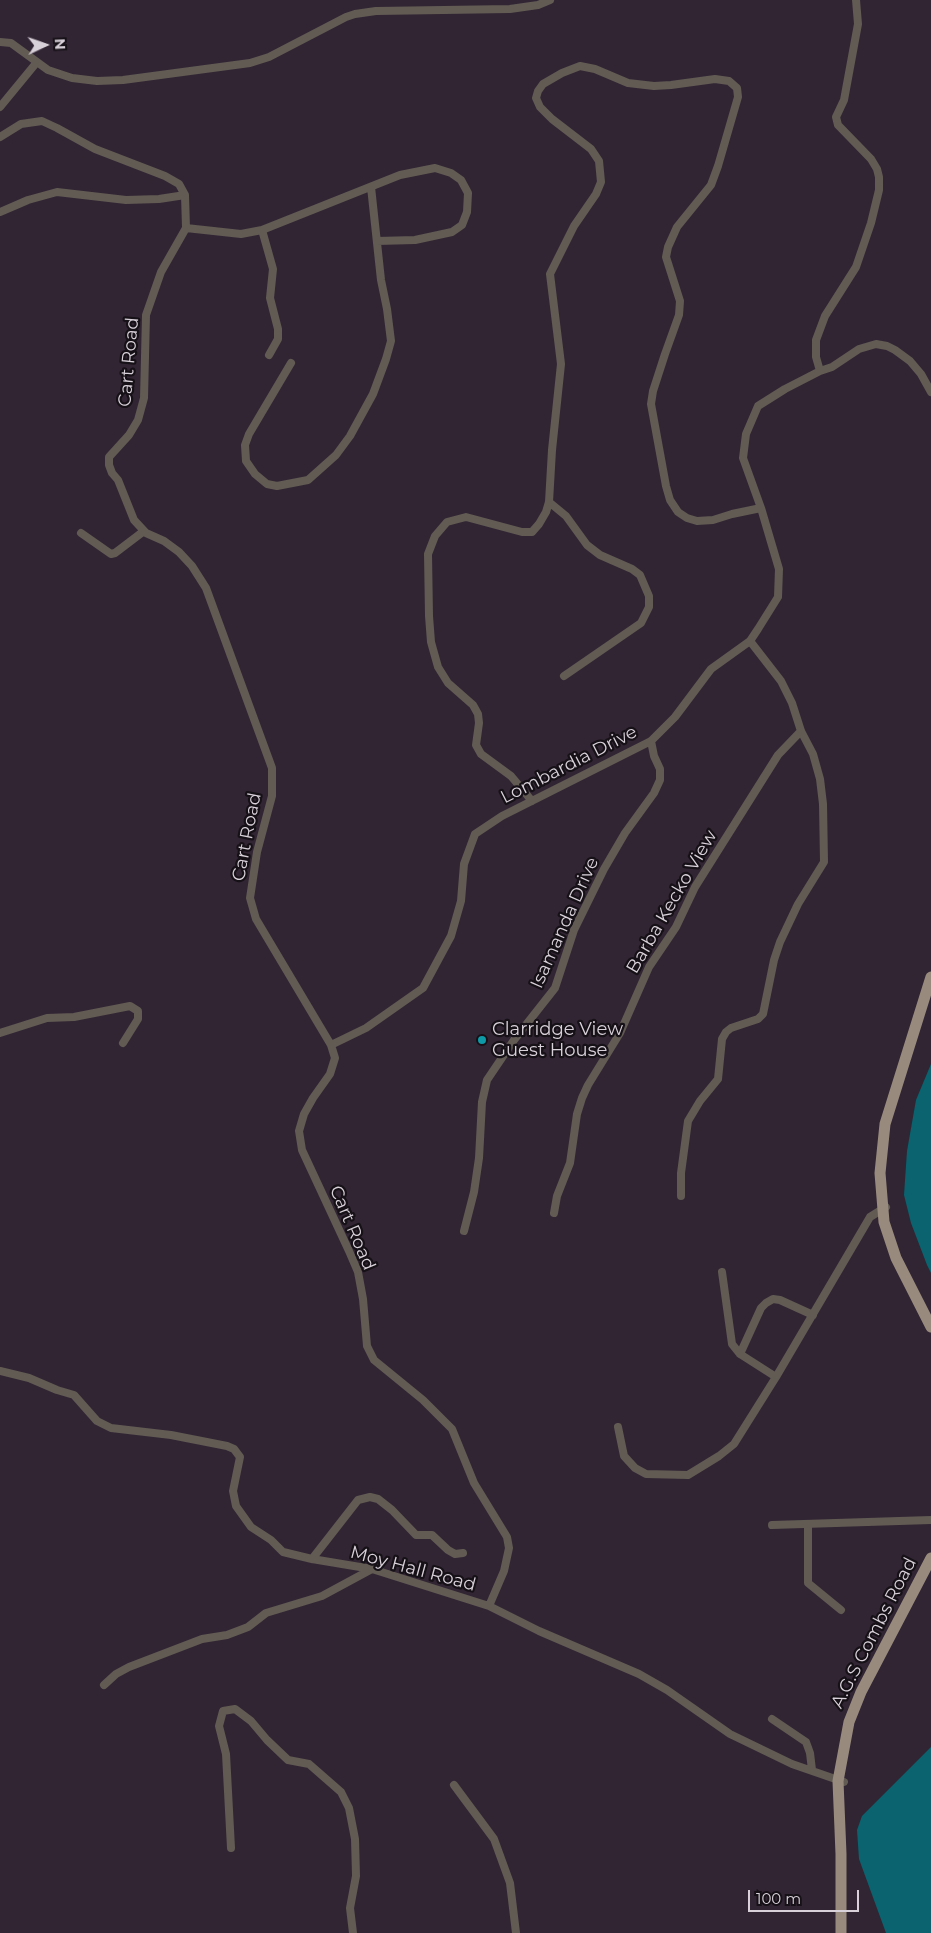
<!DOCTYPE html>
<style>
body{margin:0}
#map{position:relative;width:931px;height:1933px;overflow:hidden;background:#312533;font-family:Montserrat,sans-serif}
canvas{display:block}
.north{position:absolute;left:20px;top:20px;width:50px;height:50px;-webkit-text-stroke:4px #161017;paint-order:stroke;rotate:87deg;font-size:14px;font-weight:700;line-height:20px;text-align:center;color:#d9d1da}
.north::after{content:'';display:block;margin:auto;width:18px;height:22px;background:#d9d1da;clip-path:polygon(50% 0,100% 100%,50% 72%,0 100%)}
.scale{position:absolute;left:748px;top:1890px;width:111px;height:22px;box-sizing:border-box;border:2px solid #d9d1da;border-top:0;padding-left:6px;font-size:15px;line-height:18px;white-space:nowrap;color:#d9d1da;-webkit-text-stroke:4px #161017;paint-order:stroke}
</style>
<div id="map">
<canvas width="931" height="1933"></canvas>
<div class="north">N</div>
<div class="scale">100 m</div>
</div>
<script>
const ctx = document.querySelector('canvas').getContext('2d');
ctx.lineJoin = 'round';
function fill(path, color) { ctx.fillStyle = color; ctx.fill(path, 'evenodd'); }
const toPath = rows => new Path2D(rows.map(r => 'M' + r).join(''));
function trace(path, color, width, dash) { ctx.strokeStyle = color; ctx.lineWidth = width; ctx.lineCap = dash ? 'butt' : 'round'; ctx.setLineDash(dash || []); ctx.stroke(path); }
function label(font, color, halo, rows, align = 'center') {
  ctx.font = font + ' Montserrat,sans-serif'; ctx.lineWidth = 4.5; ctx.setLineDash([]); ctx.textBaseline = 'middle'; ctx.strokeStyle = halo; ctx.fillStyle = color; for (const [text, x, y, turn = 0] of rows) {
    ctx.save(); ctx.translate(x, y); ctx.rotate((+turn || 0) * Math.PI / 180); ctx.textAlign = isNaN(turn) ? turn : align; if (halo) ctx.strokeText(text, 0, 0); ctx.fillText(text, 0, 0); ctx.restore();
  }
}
fill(toPath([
 [931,1064,931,1273,927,1265,911,1223,904,1195,907,1151,916,1100],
 [931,1747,931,1933,886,1933,859,1859,857,1830,862,1816]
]), '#0a636f');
trace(toPath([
 [0,42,11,43,48,70,72,78,97,81,123,80,250,63,269,57,346,17,355,14,376,11,510,9,538,5,550,0],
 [0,107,37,62],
 [0,137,21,124,42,121,57,128,95,149,165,176,179,184,185,195,186,228,161,272,146,315,144,398,138,420,129,435,109,457,109,465,112,473,118,480,134,520,146,533,164,541,179,552,192,566,206,588,272,768,272,796,257,852,250,898,256,919,331,1045,335,1058,330,1074,313,1098,304,1114,299,1131,302,1150,349,1251,358,1272,363,1299,367,1346,374,1360,423,1400,452,1429,474,1483,507,1537,509,1548,504,1571,489,1606],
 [0,212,28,200,57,192,126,200,159,199,185,195],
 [186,228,241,234,262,230,400,175,435,168,451,173,461,180,468,193,467,212,462,225,452,232,415,240,377,241],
 [262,230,273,269,270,298,278,329,278,339,269,355],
 [291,363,249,434,245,445,246,461,255,474,267,484,277,486,308,480,336,455,350,436,373,394,386,359,391,341,387,309,381,280,371,187],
 [820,371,816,357,816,340,825,316,856,267,871,223,879,190,879,177,877,169,871,159,838,125,836,117,844,100,858,24,856,0],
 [549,502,566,516,587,545,600,555,632,569,640,575,649,596,649,607,641,623,564,676],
 [81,533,111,554,115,553,144,531],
 [532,801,511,776,481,754,476,745,479,723,478,714,473,705,448,683,438,667,431,642,429,616,428,554,435,536,447,522,466,517,522,532,532,532,539,524,546,512,549,502,552,450,561,364,550,274,574,226,596,194,601,182,599,161,591,149,552,119,540,107,536,98,538,91,543,84,562,73,580,66,595,69,628,83,654,86,671,85,715,79,729,81,737,88,738,97,718,166,711,185,677,227,668,247,666,257,680,301,679,315,665,354,653,391,651,404,666,486,670,500,678,512,687,518,697,521,713,520,732,514,761,508],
 [0,1033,47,1018,74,1017,130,1006,138,1011,138,1019,123,1043],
 [331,1045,366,1028,423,988,451,936,461,901,464,864,475,834,502,816,651,741,675,717,711,669,750,641,758,629,778,597,779,569,761,508,743,458,746,434,758,406,785,389,820,371,832,367,859,349,876,344,887,346,895,350,910,361,921,374,931,392],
 [681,1196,681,1173,688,1121,700,1101,718,1079,722,1039,726,1032,731,1028,758,1019,763,1014,774,960,780,942,798,904,824,862,823,804,820,779,813,754,801,731,792,703,781,681,750,641],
 [554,1213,557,1196,570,1163,577,1114,582,1098,588,1085,620,1033,649,967,676,927,695,887,778,755,801,731],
 [464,1231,474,1192,479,1158,482,1102,487,1080,514,1040,555,988,574,930,604,869,625,833,654,793,660,780,660,769,654,756,651,741],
 [722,1272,732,1344,740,1354,776,1377],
 [740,1354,761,1308,766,1303,773,1299,780,1300,813,1315],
 [0,1371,29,1378,57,1390,74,1395,97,1421,111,1428,171,1435,227,1446,234,1449,240,1457,233,1491,236,1506,251,1527,271,1540,283,1552,312,1559,372,1569,489,1606,539,1631,639,1674,667,1690,730,1734,792,1764,844,1782],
 [618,1427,624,1456,635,1468,646,1474,688,1475,719,1456,734,1444,776,1377,870,1217,886,1207],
 [808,1524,808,1583,841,1610],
 [772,1525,931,1520],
 [312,1559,358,1500,370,1497,378,1499,392,1510,416,1535,432,1535,448,1550,455,1554,463,1553],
 [104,1685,116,1674,129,1667,202,1639,227,1635,248,1627,266,1613,322,1596,372,1569],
 [772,1719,806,1742,810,1753,812,1770],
 [454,1785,494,1839,510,1883,516,1933],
 [231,1848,226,1754,219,1726,223,1711,235,1709,251,1721,267,1740,288,1760,309,1764,341,1792,349,1808,355,1839,356,1876,350,1908,353,1933]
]), '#615b54', 8);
trace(toPath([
 [931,977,885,1124,880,1173,884,1222,896,1258,931,1327],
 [841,1933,841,1854,838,1781,849,1722,861,1692,931,1558]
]), '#988b7d', 11);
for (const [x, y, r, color] of [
 [482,1040,5,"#0f9aa8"]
]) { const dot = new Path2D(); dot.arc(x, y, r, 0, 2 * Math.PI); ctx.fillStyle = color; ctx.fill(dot); trace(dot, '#161017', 2); }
label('18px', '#d9d1da', '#161017', [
 ["Cart Road",129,362,-85],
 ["Lombardia Drive",569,765,-27],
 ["Cart Road",247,837,-79],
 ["Barba Kecko View",672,902,-60],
 ["Isamanda Drive",565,923,-66],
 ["Cart Road",352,1228,67],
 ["Moy Hall Road",413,1569,15],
 ["A.G.S Combs Road",874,1633,-63]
]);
label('18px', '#d9d1da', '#161017', [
 ["Clarridge View",492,1030],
 ["Guest House",492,1051]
], 'left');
</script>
